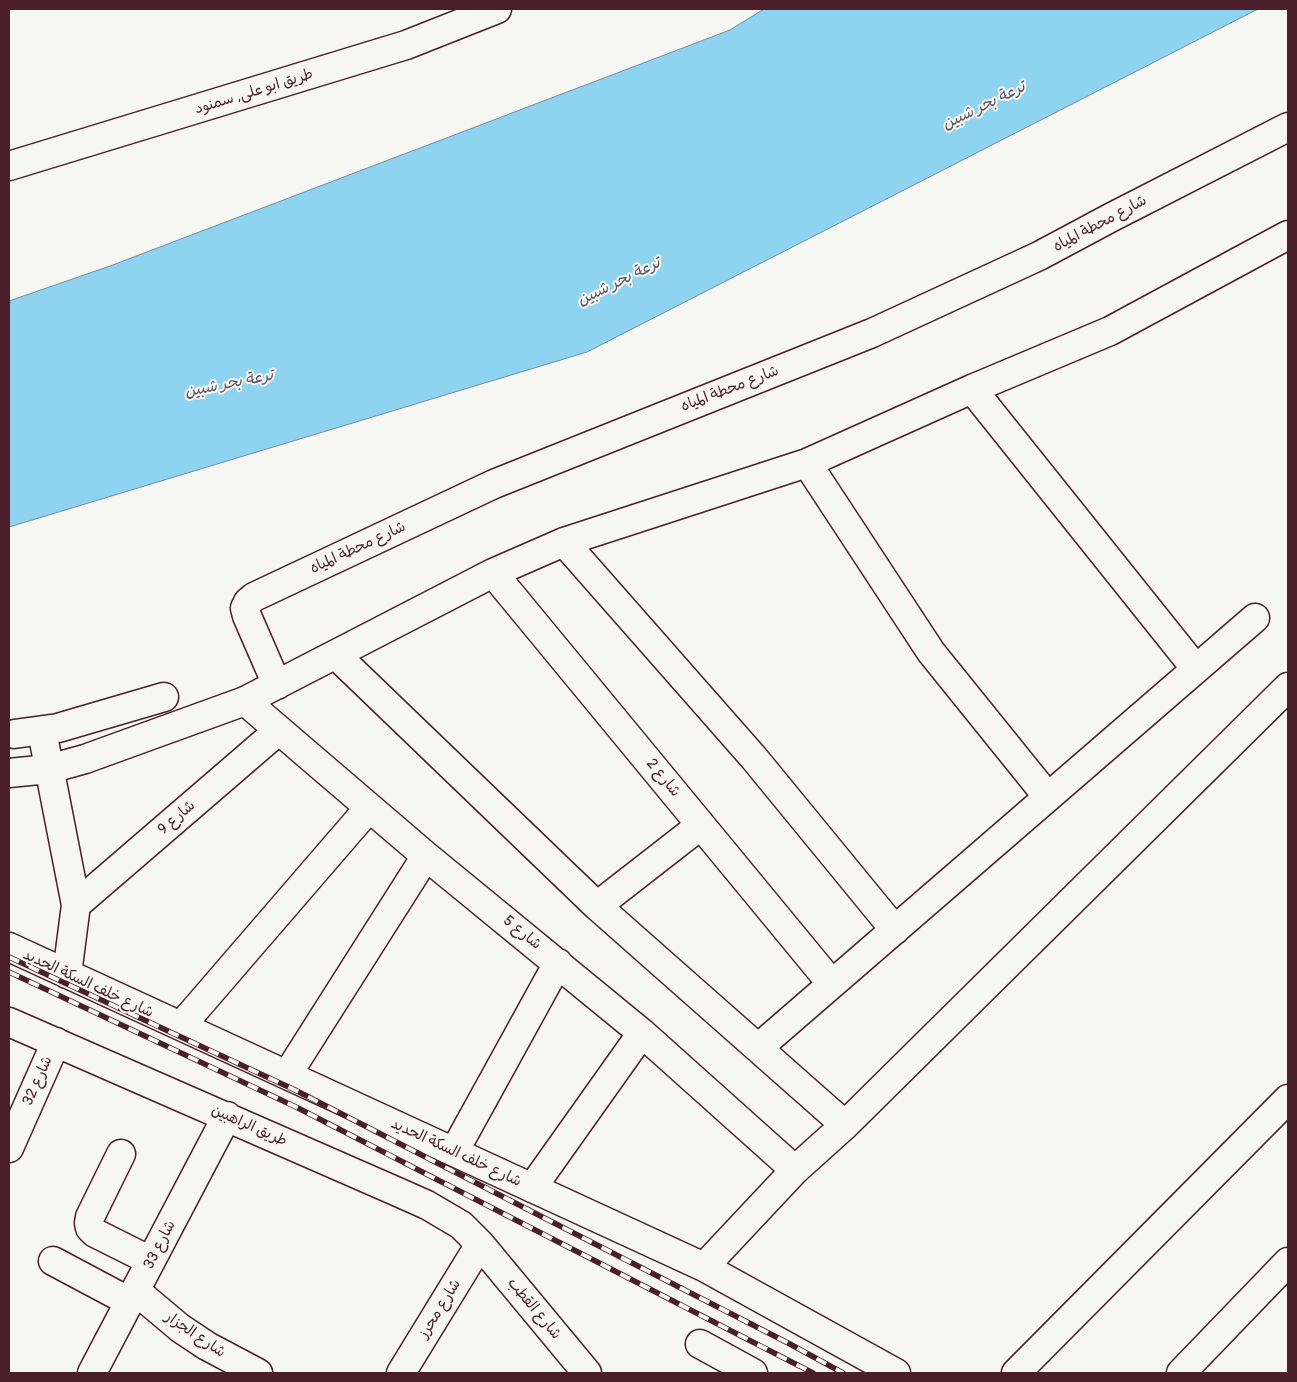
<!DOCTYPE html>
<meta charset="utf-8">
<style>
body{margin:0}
#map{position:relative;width:1297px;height:1382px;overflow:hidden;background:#f6f6f2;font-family:Pangolin,sans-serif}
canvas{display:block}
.frame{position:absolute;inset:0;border:10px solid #4a1f2b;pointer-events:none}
</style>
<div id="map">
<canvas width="1297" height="1382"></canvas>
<div class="frame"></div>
</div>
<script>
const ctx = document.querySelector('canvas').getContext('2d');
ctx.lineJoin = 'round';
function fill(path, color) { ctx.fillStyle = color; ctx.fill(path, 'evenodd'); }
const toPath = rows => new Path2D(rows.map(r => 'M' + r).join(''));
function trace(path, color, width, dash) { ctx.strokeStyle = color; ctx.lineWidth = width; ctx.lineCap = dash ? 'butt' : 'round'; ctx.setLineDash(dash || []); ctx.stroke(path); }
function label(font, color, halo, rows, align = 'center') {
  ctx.font = font + ' Pangolin,"Playpen Sans Arabic",sans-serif'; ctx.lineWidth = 4; ctx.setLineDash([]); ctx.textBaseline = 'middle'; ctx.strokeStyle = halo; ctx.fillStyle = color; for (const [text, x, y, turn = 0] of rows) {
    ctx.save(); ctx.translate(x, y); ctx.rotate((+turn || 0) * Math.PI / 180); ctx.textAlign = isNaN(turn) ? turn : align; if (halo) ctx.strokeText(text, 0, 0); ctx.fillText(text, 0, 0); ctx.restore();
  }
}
const water = toPath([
 [764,9,1258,9,587,352,9,527,9,301,110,266,730,30,764,9]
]);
fill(water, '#8ed3ef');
trace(water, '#738ba1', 1);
const minor = toPath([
 [9,166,406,45,497,9],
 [972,389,1196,669],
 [807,463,931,652,1048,797],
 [564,542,754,758,895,930],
 [493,573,832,984],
 [336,655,597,906,845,1125],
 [277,685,247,616,245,608,248,602,254,597,494,484,872,333,1039,256,1112,217,1288,127],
 [245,701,426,856,642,1033,795,1170],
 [42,731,76,905,67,974],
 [14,734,58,728,164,697],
 [9,773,49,769,85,759,245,701,493,573,564,542,807,463,972,389,1110,331,1288,235],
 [76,905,278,731],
 [597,906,701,825],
 [9,947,704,1267,896,1373],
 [9,1022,400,1193,427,1205,461,1225,480,1244,587,1373],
 [181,1026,369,808],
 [758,1048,1255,618],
 [287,1075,426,856],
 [9,1148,56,1042],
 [454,1152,558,963],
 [121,1154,90,1217,89,1223,90,1228,95,1233,151,1261],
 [532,1188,642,1033],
 [53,1261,130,1302],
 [704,1267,795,1170,845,1125,1288,687],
 [136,1291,180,1328,207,1346,258,1373],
 [700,1344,753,1373],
 [92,1373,227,1116],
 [401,1373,480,1244],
 [1016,1373,1288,1099],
 [1181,1373,1288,1262]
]);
trace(minor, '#4a1f2b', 31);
trace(minor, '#f6f6f2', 28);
const rail = toPath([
 [9,957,295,1090,788,1343,843,1373],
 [9,972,298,1108,813,1373]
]);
trace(rail, '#4a1f2b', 5.5);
trace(rail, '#f6f6f2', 4, [11]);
label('15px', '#4a1f2b', '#f6f6f2', [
 ["طريق ابو على, سمنود",254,92,-17],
 ["شارع محطة المياه",1100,224,-28],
 ["شارع محطة المياه",730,389,-21],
 ["شارع محطة المياه",358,548,-25],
 ["شارع 2",663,778,50],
 ["شارع 9",177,818,-41],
 ["شارع 5",522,933,39],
 ["شارع خلف السكة الحديد",88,984,25],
 ["شارع 32",38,1081,-66],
 ["طريق الراهبين",249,1126,24],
 ["شارع خلف السكة الحديد",456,1153,25],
 ["شارع 33",160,1245,-63],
 ["شارع محرز",440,1309,-58],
 ["شارع القطب",534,1309,50],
 ["شارع الجزار",195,1335,34]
]);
label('italic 16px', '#5e5566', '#f6f6f2', [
 ["ترعة بحر شبين",984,106,-26],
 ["ترعة بحر شبين",619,282,-26],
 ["ترعة بحر شبين",229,384,-11]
]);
</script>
